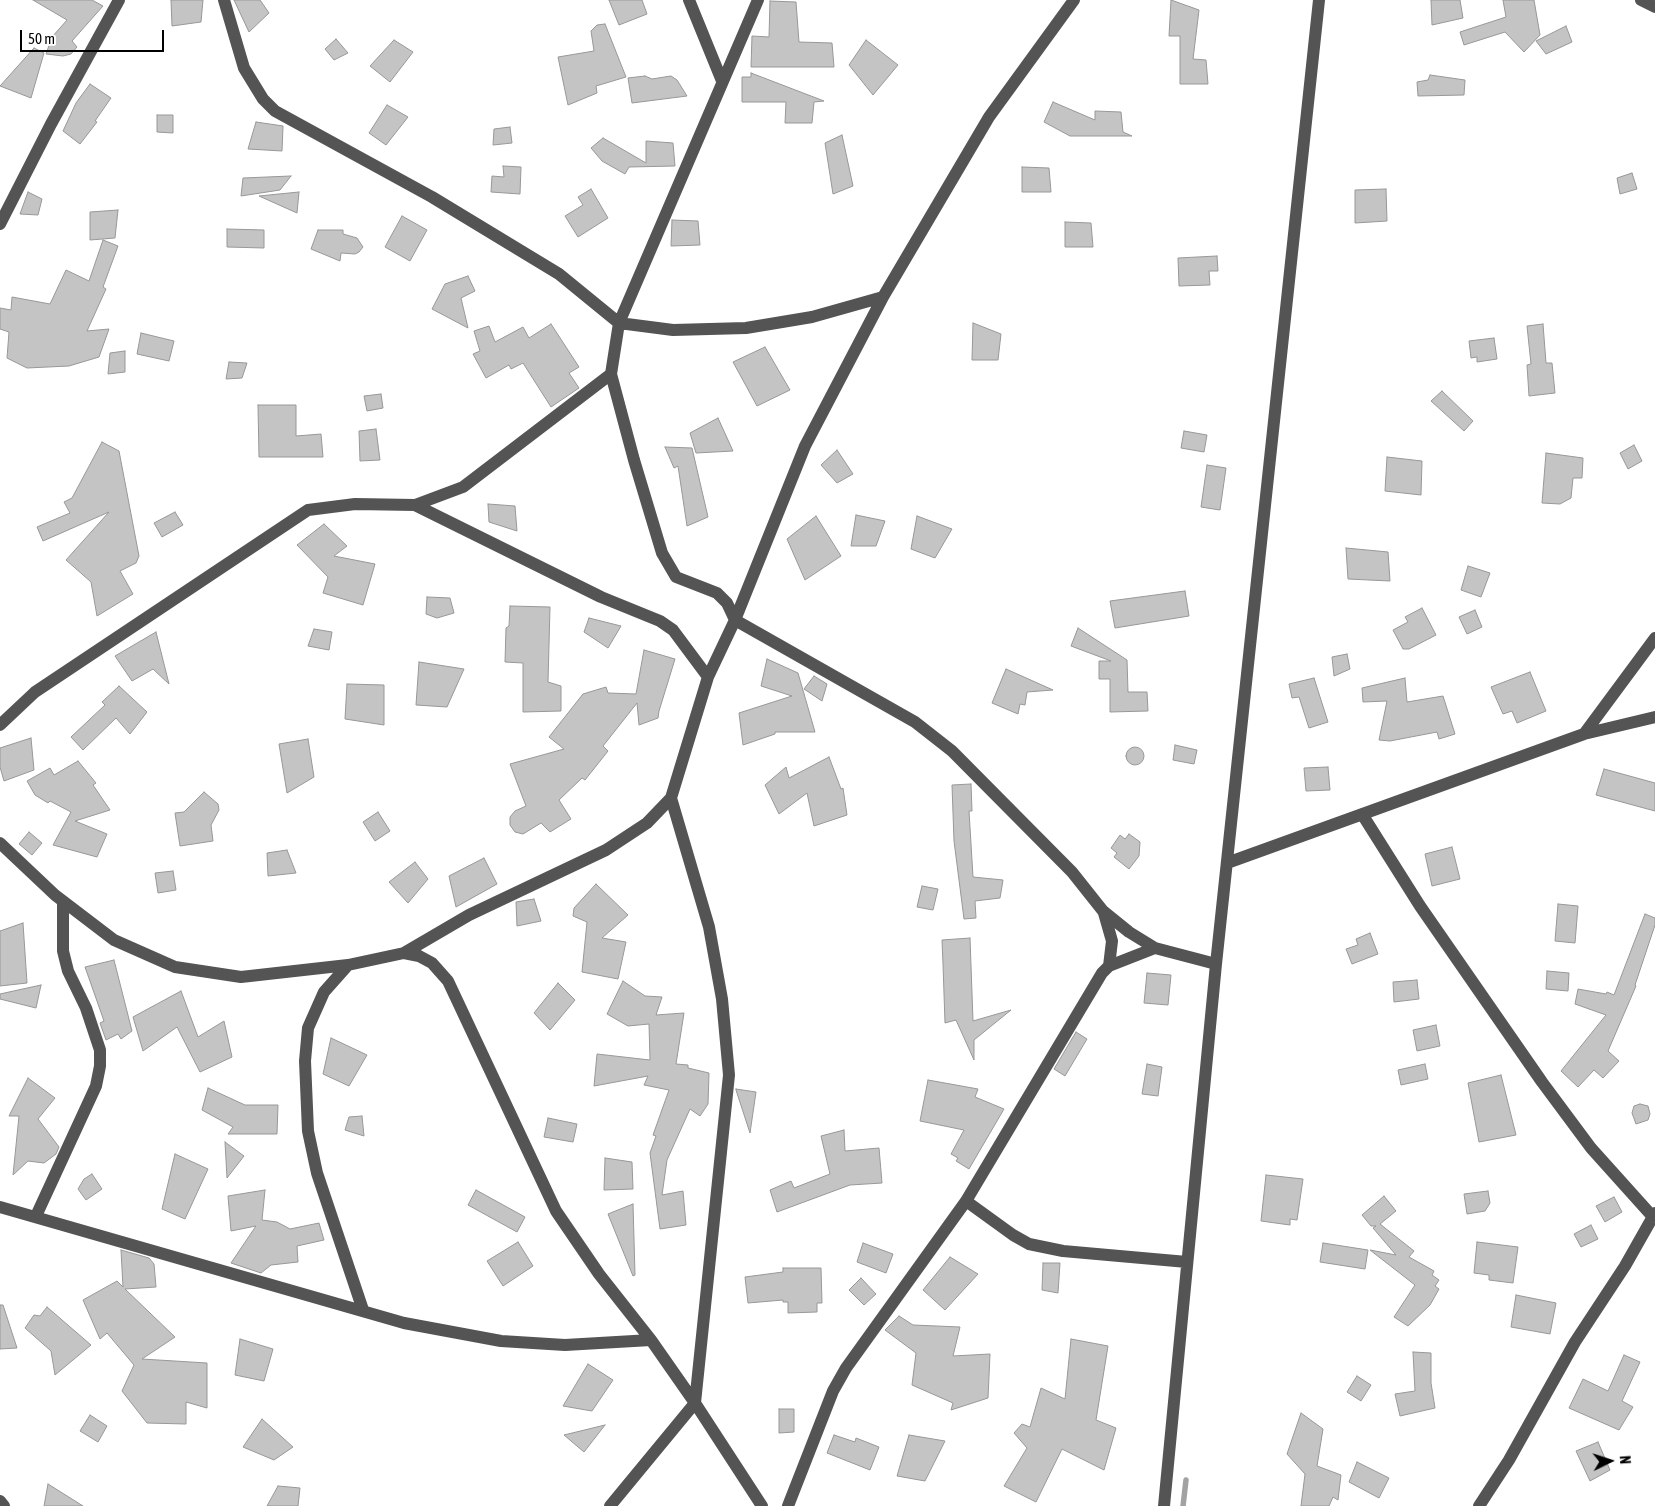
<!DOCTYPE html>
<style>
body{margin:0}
#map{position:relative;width:1655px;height:1506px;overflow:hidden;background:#fff;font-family:"Asap Condensed",sans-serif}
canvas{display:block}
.north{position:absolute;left:1585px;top:1436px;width:50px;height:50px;-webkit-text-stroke:4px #fff;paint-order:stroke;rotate:86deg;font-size:14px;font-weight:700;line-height:20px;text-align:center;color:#000}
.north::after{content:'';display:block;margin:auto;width:18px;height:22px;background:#000;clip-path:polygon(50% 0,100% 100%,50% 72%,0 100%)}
.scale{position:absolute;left:20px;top:30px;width:144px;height:22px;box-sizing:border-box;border:2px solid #000;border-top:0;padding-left:6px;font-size:15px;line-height:18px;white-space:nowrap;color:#000;-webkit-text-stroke:4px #fff;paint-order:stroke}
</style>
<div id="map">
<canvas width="1655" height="1506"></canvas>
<div class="north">N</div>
<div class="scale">50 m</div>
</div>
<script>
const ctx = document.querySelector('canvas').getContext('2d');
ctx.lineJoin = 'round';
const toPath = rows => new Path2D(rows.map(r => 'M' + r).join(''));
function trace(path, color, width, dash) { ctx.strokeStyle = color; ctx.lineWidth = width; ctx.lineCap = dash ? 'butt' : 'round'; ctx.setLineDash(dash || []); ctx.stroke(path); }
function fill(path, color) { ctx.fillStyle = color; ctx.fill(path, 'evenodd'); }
trace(toPath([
 [1183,1506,1186,1480]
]), '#a2a2a2', 5.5);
const building = toPath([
 [33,0,92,0,103,6,72,41,77,47,71,54,63,56,46,54,52,37,67,20,33,0],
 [171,0,203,0,201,22,172,26,171,0],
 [234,0,260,0,269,13,249,32,234,0],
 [609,0,642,0,647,14,619,25,609,0],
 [1171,0,1199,10,1193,59,1206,60,1208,84,1180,84,1180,36,1169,36,1171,0],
 [1431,0,1460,0,1463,18,1432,25,1431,0],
 [1503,0,1534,0,1540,35,1524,52,1505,32,1464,45,1460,32,1506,17,1503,0],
 [770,1,796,2,799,42,832,43,834,67,751,67,752,36,769,37,770,1],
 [605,24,626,77,596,86,597,93,568,105,558,57,594,51,591,31,597,25,605,24],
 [1566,26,1572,42,1546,54,1536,41,1566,26],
 [336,39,348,53,334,60,325,49,336,39],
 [394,40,413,52,390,82,370,66,394,40],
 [866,40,898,65,873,95,849,65,866,40],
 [34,48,44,53,31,98,0,86,34,48],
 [751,73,824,101,814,102,812,123,785,123,786,102,742,102,742,77,751,77,751,73],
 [1430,75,1465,80,1464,95,1418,96,1417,82,1428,80,1430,75],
 [645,76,652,79,671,76,677,80,687,96,632,103,628,78,645,76],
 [90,84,111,98,95,121,97,122,80,144,63,131,76,103,90,84],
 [1053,102,1095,120,1095,111,1121,112,1123,132,1132,136,1070,136,1044,122,1053,102],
 [387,105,408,117,386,145,369,133,387,105],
 [157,115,173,115,173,133,157,132,157,115],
 [256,122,283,126,282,151,248,149,256,122],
 [510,127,512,143,493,145,494,129,510,127],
 [842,135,853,186,833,194,825,143,842,135],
 [603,138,646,163,646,141,673,143,675,166,629,167,625,174,602,161,591,148,603,138],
 [503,166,521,167,520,194,491,192,492,176,504,177,503,166],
 [1022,167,1049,168,1051,192,1022,192,1022,167],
 [1632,173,1637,189,1620,194,1617,178,1632,173],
 [291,176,280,190,241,196,243,178,291,176],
 [591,189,608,218,578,237,565,216,583,205,578,197,591,189],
 [1386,189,1387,221,1355,223,1355,190,1386,189],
 [28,192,42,199,38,215,20,214,28,192],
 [299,192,297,213,259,196,299,192],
 [118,210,115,238,90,240,90,212,118,210],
 [402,216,427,230,410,261,385,247,402,216],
 [672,220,698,221,700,245,671,246,672,220],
 [1065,222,1091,223,1093,247,1065,247,1065,222],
 [227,229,264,230,264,248,227,247,227,229],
 [318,230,343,230,343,234,357,238,363,247,359,252,355,254,341,253,340,261,311,249,318,230],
 [103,240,118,246,103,287,106,289,87,331,109,329,99,357,69,366,27,368,7,358,9,332,0,329,0,308,11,310,12,297,50,304,66,270,89,281,103,240],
 [1217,256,1218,271,1209,271,1210,285,1179,286,1178,258,1217,256],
 [468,276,475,291,461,298,468,328,432,309,445,284,468,276],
 [973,323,1001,334,998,360,972,360,973,323],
 [551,324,579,367,569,373,579,388,551,407,523,363,511,369,509,365,486,378,473,354,480,351,474,331,489,326,495,342,523,327,529,338,551,324],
 [1543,324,1546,363,1552,363,1555,393,1529,396,1527,365,1531,364,1527,326,1543,324],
 [141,333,174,341,169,361,137,354,141,333],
 [1494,338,1497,359,1477,362,1477,357,1471,358,1469,341,1494,338],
 [765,347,790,390,757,406,733,362,765,347],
 [125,351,125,372,108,374,110,353,125,351],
 [229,362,247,363,242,378,226,379,229,362],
 [1442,391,1473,421,1464,431,1431,401,1442,391],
 [381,394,383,408,367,411,364,396,381,394],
 [258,405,296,405,296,436,321,434,323,457,259,457,258,405],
 [718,418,733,451,696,453,690,433,718,418],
 [376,429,380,460,360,461,359,431,376,429],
 [1184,431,1207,435,1204,452,1181,448,1184,431],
 [102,442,119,451,139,556,136,563,120,571,133,594,97,616,91,582,66,560,109,512,43,541,37,527,70,513,64,502,72,498,102,442],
 [1634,445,1642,461,1628,469,1620,453,1634,445],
 [665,447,692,448,708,517,687,526,678,466,674,468,665,447],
 [837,450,853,474,837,483,821,465,837,450],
 [1546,453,1583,458,1582,478,1573,478,1571,498,1560,504,1542,503,1546,453],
 [1387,457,1422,461,1421,495,1385,491,1387,457],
 [1207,465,1226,468,1220,510,1201,507,1207,465],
 [488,504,515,506,517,531,489,522,488,504],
 [175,512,183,525,162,537,154,523,175,512],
 [856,515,885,521,876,546,851,546,856,515],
 [816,516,841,556,805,580,787,539,816,516],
 [917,516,952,529,935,558,911,549,917,516],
 [324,524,347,546,334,556,375,564,363,605,323,593,328,577,297,545,324,524],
 [1346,548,1388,552,1390,581,1348,579,1346,548],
 [1468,566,1490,573,1481,597,1461,590,1468,566],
 [1185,591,1189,616,1115,628,1110,601,1185,591],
 [427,597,450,598,454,613,437,618,426,614,427,597],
 [510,606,550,607,548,682,561,686,561,711,523,712,523,663,505,662,506,628,509,626,510,606],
 [1422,608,1436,635,1409,649,1403,649,1393,630,1408,622,1405,617,1422,608],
 [1475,610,1482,627,1467,634,1459,617,1475,610],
 [589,618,621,626,608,648,584,632,589,618],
 [1078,628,1127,660,1128,692,1147,692,1148,711,1110,712,1110,679,1099,679,1099,661,1111,661,1071,646,1078,628],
 [314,629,332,632,329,650,308,646,314,629],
 [156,632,169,684,153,669,132,681,115,656,156,632],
 [644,650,675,659,659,711,658,718,639,725,637,703,603,746,608,751,585,780,582,778,559,800,571,819,550,832,541,823,523,834,515,832,510,825,510,817,515,811,526,806,510,764,564,749,549,737,583,694,606,687,608,693,636,694,644,650],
 [1347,654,1350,669,1334,676,1332,657,1347,654],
 [767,659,798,673,815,732,775,732,775,734,743,745,739,713,792,696,761,686,767,659],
 [419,662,464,669,447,707,416,705,419,662],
 [1006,669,1053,690,1027,692,1025,705,1020,704,1018,714,992,703,1006,669],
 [1530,672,1546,711,1517,723,1512,711,1503,714,1491,687,1530,672],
 [814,676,827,684,822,701,804,689,814,676],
 [1314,678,1328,722,1309,728,1299,697,1292,698,1289,684,1314,678],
 [1405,678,1407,702,1443,696,1455,734,1439,739,1437,732,1390,741,1379,740,1387,701,1363,702,1362,688,1405,678],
 [347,684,384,685,384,725,345,719,347,684],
 [119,686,147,712,130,734,116,718,83,750,71,737,105,705,102,702,119,686],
 [31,738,34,770,4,781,0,767,0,748,31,738],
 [308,739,314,777,287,793,279,744,308,739],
 [1175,745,1197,750,1194,764,1173,760,1175,745],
 '1126 756a9 9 0 1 1 18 0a9 9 0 1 1-18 0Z',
 [829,757,841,789,843,788,847,815,814,826,807,793,779,814,765,785,786,767,789,778,829,757],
 [78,761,96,783,93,785,110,810,75,821,107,834,97,857,53,845,71,812,50,801,48,803,35,795,27,781,50,768,54,775,78,761],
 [1328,767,1330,790,1306,791,1304,768,1328,767],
 [1604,769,1655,783,1655,811,1596,795,1604,769],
 [971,784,972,811,969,811,973,877,1003,880,1000,898,975,901,976,918,964,919,954,841,952,785,971,784],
 [204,792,218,804,219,810,211,825,213,841,180,846,175,813,184,812,204,792],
 [378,812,390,831,375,841,363,822,378,812],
 [29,832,42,843,32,855,19,844,29,832],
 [1129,834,1140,842,1139,856,1129,869,1114,857,1117,853,1111,848,1120,835,1125,839,1129,834],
 [1452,847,1460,879,1432,886,1425,854,1452,847],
 [287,850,296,873,268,876,267,853,287,850],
 [484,858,497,884,456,907,449,876,484,858],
 [415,862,428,879,408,903,389,882,415,862],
 [173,871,176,890,158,893,155,873,173,871],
 [596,884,628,915,602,938,626,942,618,979,582,972,587,922,573,916,574,908,596,884],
 [922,886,938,889,933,910,917,907,922,886],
 [534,899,541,921,517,926,516,902,534,899],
 [1558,904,1578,906,1575,943,1555,941,1558,904],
 [1645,914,1655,918,1655,925,1635,985,1636,986,1608,1051,1619,1061,1603,1078,1594,1070,1578,1087,1561,1071,1606,1015,1575,1004,1578,989,1606,994,1607,992,1614,995,1645,914],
 [23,923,27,983,0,986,0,931,23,923],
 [1370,933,1378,954,1352,964,1346,949,1358,945,1356,939,1370,933],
 [970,938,973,1021,1011,1010,974,1040,974,1060,956,1020,945,1023,943,964,942,940,970,938],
 [114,960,132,1031,121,1039,118,1034,106,1040,100,1023,104,1021,85,967,114,960],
 [1547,971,1569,973,1568,991,1546,989,1547,971],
 [1147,973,1171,975,1168,1005,1144,1003,1147,973],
 [1417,980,1419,999,1394,1002,1393,982,1417,980],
 [623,981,645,996,662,997,656,1015,684,1013,676,1064,688,1065,688,1068,709,1073,708,1104,700,1116,690,1109,667,1160,662,1195,683,1191,686,1225,660,1229,650,1153,656,1136,653,1135,669,1090,644,1085,648,1076,594,1086,597,1054,650,1060,649,1024,628,1026,607,1014,623,981],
 [558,983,575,1000,550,1030,534,1013,558,983],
 [41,985,36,1008,0,999,0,994,41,985],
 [181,991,198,1037,224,1021,232,1057,200,1072,177,1027,143,1051,133,1017,181,991],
 [1436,1025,1440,1046,1417,1051,1413,1030,1436,1025],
 [1076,1032,1087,1039,1065,1076,1054,1069,1076,1032],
 [331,1038,367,1055,349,1086,323,1074,331,1038],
 [1147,1064,1162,1067,1158,1096,1142,1094,1147,1064],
 [1425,1064,1428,1079,1401,1085,1398,1070,1425,1064],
 [1501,1075,1516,1135,1479,1142,1468,1083,1501,1075],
 [28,1078,55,1098,38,1119,59,1147,56,1154,44,1163,28,1161,13,1175,19,1116,9,1116,28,1078],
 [928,1080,978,1089,975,1097,1004,1109,969,1169,956,1161,958,1158,951,1154,964,1130,920,1121,928,1080],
 [208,1088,245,1105,278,1105,277,1134,228,1134,233,1127,202,1110,208,1088],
 [736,1089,756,1092,750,1133,736,1090,736,1089],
 [1640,1104,1648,1106,1650,1114,1648,1120,1636,1124,1632,1113,1634,1106,1640,1104],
 [362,1116,364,1136,345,1130,349,1117,362,1116],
 [548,1118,577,1124,573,1142,544,1137,548,1118],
 [844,1130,845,1151,879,1148,882,1183,850,1185,777,1212,770,1190,791,1181,794,1188,830,1174,821,1136,844,1130],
 [225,1142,244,1156,227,1178,225,1142],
 [175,1154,208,1169,185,1219,162,1209,175,1154],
 [605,1158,632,1162,633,1189,604,1190,605,1158],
 [92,1174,102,1189,86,1200,78,1189,84,1179,92,1174],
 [1266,1175,1303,1179,1297,1220,1290,1219,1290,1225,1261,1221,1266,1175],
 [265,1190,262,1220,277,1222,290,1229,319,1223,324,1240,297,1246,298,1262,271,1265,261,1273,231,1263,256,1226,231,1231,228,1196,265,1190],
 [476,1190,525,1217,517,1232,468,1205,476,1190],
 [1488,1191,1490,1203,1485,1211,1467,1214,1464,1194,1488,1191],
 [1384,1196,1396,1211,1380,1224,1414,1251,1409,1257,1434,1271,1432,1275,1439,1280,1435,1286,1439,1289,1430,1305,1408,1326,1394,1317,1415,1285,1370,1250,1396,1255,1373,1228,1376,1226,1371,1226,1362,1215,1384,1196],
 [1614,1197,1622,1212,1605,1222,1596,1206,1614,1197],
 [633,1204,635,1275,633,1276,608,1214,633,1204],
 [1591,1225,1598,1239,1581,1247,1574,1234,1591,1225],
 [518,1242,533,1266,503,1286,487,1261,518,1242],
 [1477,1242,1518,1247,1513,1283,1489,1280,1489,1275,1474,1273,1477,1242],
 [863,1243,893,1254,886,1273,857,1262,863,1243],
 [1323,1243,1368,1250,1365,1269,1320,1262,1323,1243],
 [121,1250,149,1258,154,1264,156,1287,125,1289,175,1337,142,1359,207,1363,207,1408,186,1402,186,1424,147,1423,122,1391,134,1365,107,1333,100,1339,83,1300,117,1281,123,1287,121,1250],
 [950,1257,978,1274,945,1310,923,1290,950,1257],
 [1043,1263,1060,1263,1058,1293,1042,1290,1043,1263],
 [783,1268,821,1268,822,1303,817,1303,817,1312,788,1313,788,1302,783,1302,783,1300,748,1303,745,1277,783,1272,783,1268],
 [861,1278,876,1294,864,1305,849,1290,861,1278],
 [1516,1295,1556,1303,1550,1334,1511,1327,1516,1295],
 [0,1305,3,1305,17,1348,0,1349,0,1305],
 [47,1307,91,1345,55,1375,51,1351,25,1328,34,1315,40,1316,47,1307],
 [899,1316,913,1325,960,1327,953,1356,990,1354,988,1398,951,1410,953,1403,912,1385,916,1353,885,1330,899,1316],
 [240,1339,273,1349,264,1381,235,1375,240,1339],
 [1071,1339,1108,1346,1096,1420,1116,1428,1104,1470,1062,1449,1036,1502,1004,1486,1027,1448,1014,1433,1022,1424,1030,1427,1041,1388,1065,1399,1071,1339],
 [1413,1352,1431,1353,1431,1383,1435,1408,1400,1416,1395,1394,1415,1391,1413,1352],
 [1624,1355,1640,1362,1622,1401,1633,1407,1619,1430,1569,1408,1583,1379,1608,1391,1624,1355],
 [588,1364,613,1380,592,1411,563,1406,588,1364],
 [1357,1376,1371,1385,1361,1401,1347,1392,1357,1376],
 [779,1409,794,1409,794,1432,779,1433,779,1409],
 [1301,1413,1323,1429,1317,1466,1341,1475,1338,1500,1333,1497,1329,1506,1301,1506,1305,1474,1287,1454,1301,1413],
 [90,1415,107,1426,98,1442,80,1431,90,1415],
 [262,1419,293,1447,274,1460,243,1447,262,1419],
 [605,1425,584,1452,564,1435,605,1425],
 [834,1435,855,1442,856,1438,879,1447,870,1470,827,1453,834,1435],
 [909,1435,945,1441,925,1481,897,1476,909,1435],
 [1598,1442,1610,1470,1590,1481,1576,1451,1598,1442],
 [1357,1462,1389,1478,1379,1498,1349,1482,1357,1462],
 [48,1484,83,1506,44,1506,48,1484],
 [278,1486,300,1488,298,1506,267,1506,278,1486]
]);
fill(building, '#c4c4c4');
trace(building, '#989898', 1);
trace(toPath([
 [224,0,244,68,263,99,275,111,432,197,559,274,619,323,673,330,746,328,812,317,883,297],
 [689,0,722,81],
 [758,0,619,323,611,374,634,460,662,553,676,577,717,593,727,603,735,620,915,722,952,751,1072,872,1103,911,1129,932,1155,948,1216,964],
 [1641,0,1655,7],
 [0,224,51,124,119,0],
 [415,505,601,597,660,621,673,630,708,677],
 [0,725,35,692,308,510,355,504,415,505,463,487,611,374],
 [1584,734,1655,638],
 [1362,814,1420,906,1542,1082,1591,1148,1653,1217],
 [0,843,55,895,114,940,175,967,241,977,348,965,404,953,469,915,606,850,647,823,671,798,708,677,735,620,805,446,883,297,989,117,1074,0],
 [1227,863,1584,734,1655,717],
 [1104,913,1112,941,1109,966],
 [404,953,419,956,432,963,448,981,556,1211,599,1274,651,1340,695,1403,762,1506],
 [348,965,324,992,308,1028,305,1061,308,1131,317,1173,363,1310],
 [966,1201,1013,1235,1029,1244,1063,1251,1187,1262],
 [0,1207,404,1323,501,1341,565,1345,651,1340],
 [36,1216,96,1086,100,1066,100,1050,86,1008,68,971,63,951,63,902],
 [0,1501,4,1506],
 [610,1506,695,1403,729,1075,722,999,709,927,671,798],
 [788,1506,833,1391,846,1368,966,1201,1102,973,1109,966,1155,948],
 [1164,1506,1216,964,1319,0],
 [1479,1506,1509,1460,1575,1342,1625,1266,1655,1213]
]), '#545454', 12);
</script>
